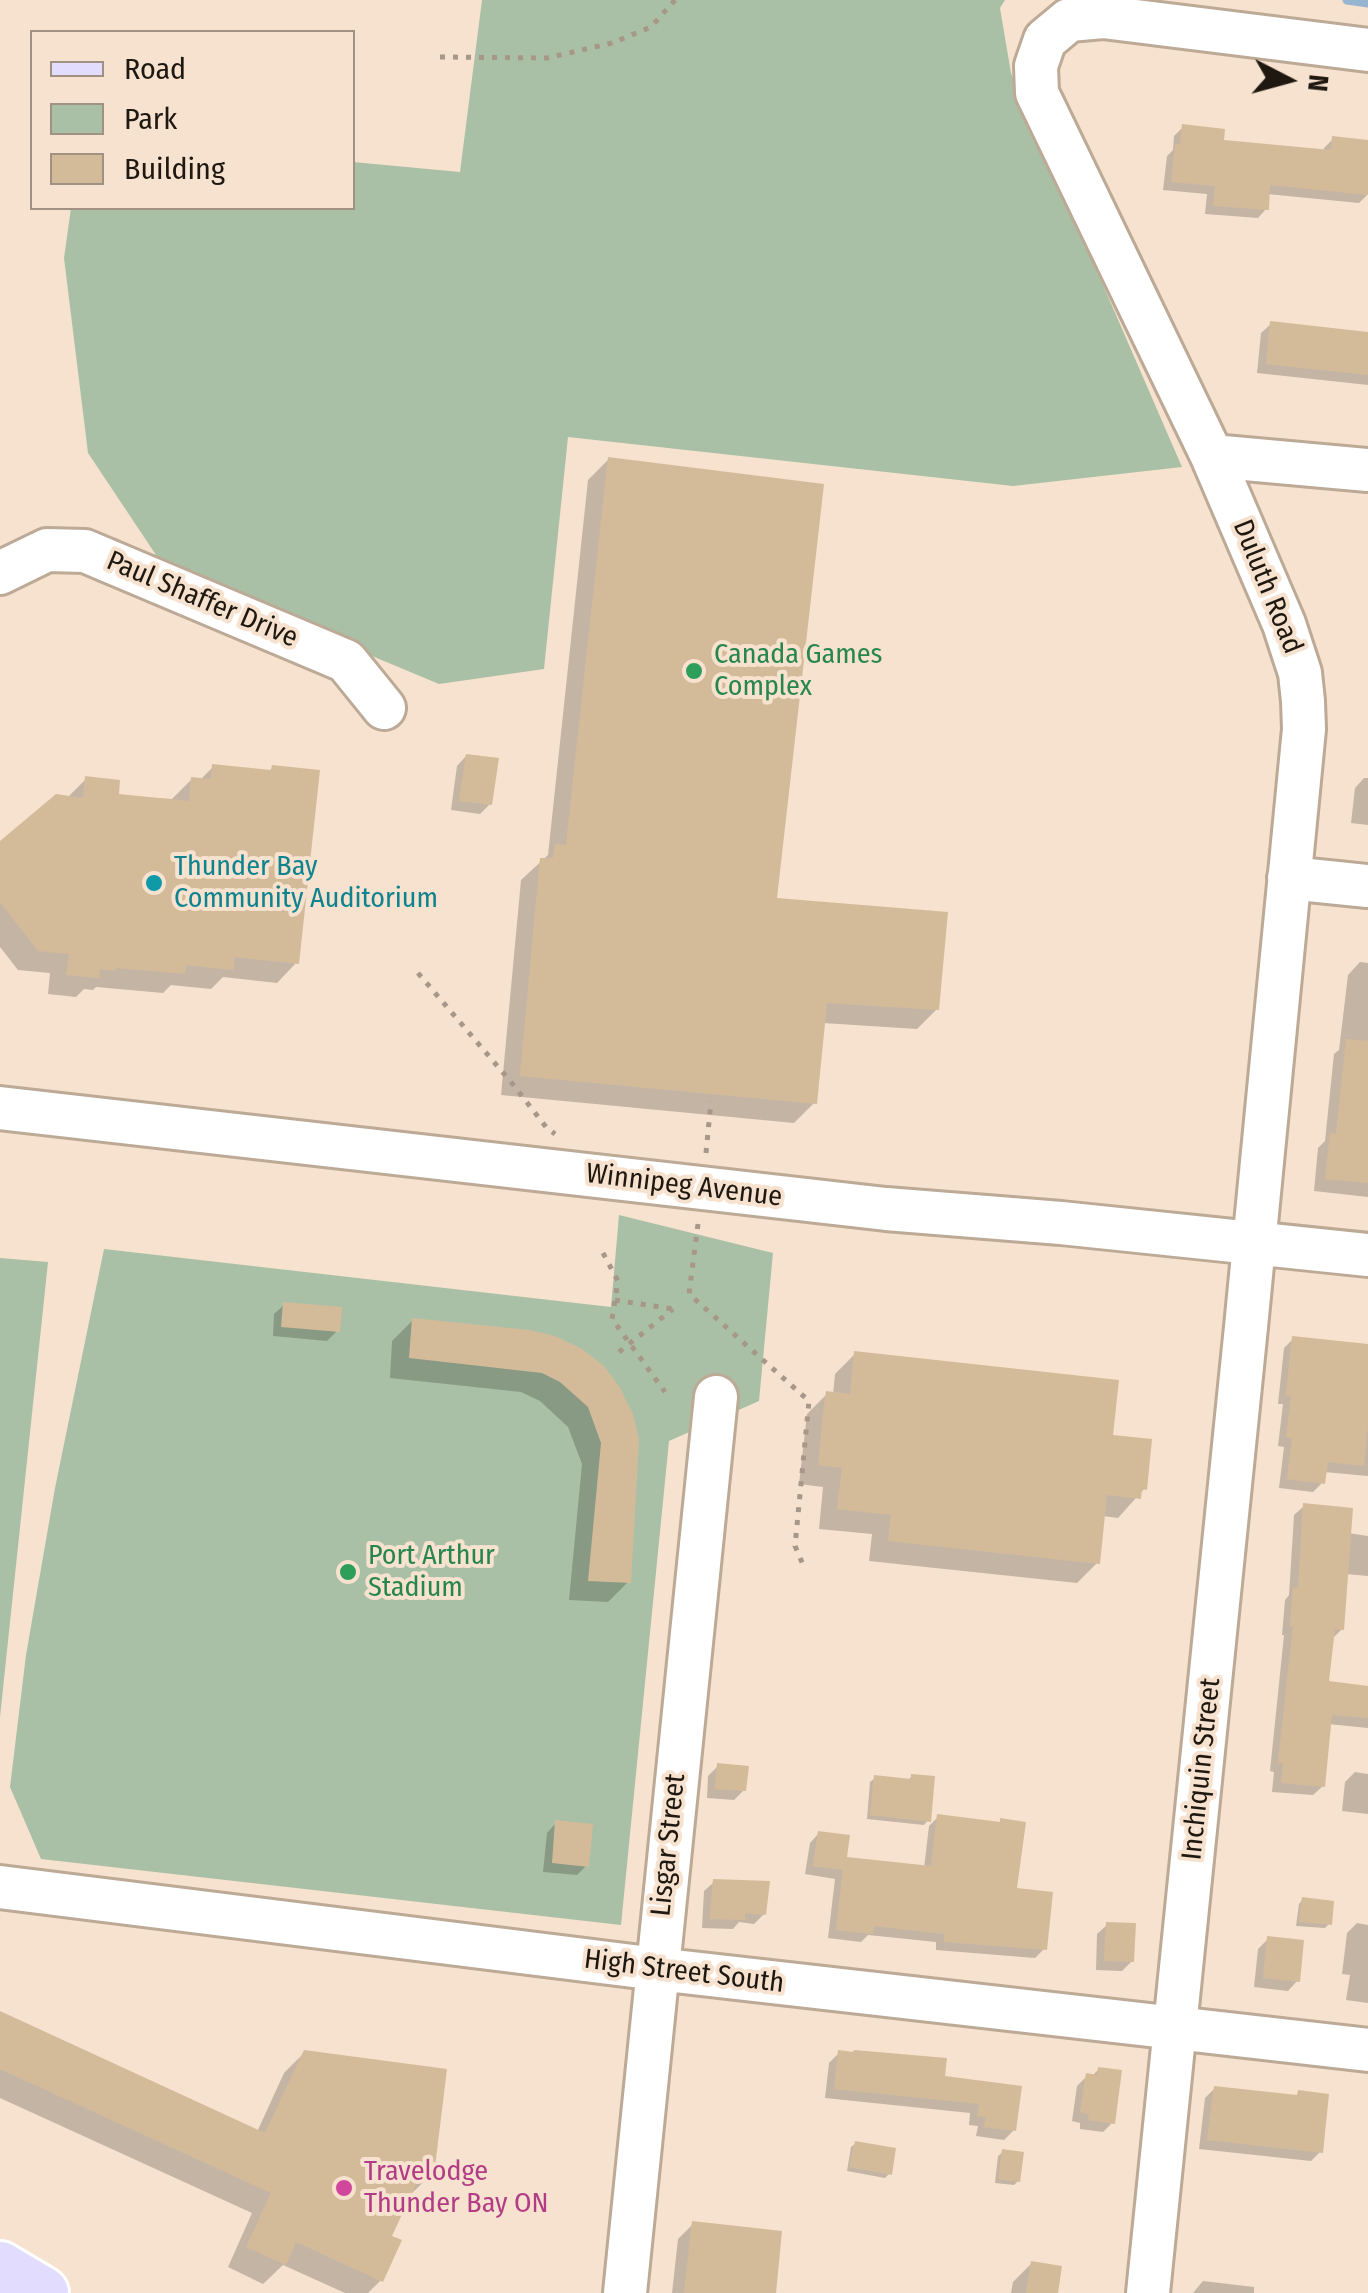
<!DOCTYPE html>
<style>
body{margin:0}
#map{position:relative;width:1368px;height:2293px;overflow:hidden;background:#f6e2ce;font-family:"Fira Sans Condensed",sans-serif}
canvas{display:block}
.legend{position:absolute;left:30px;top:30px;width:325px;height:180px;box-sizing:border-box;background:#f6e2ce;border:2px solid #a09182;margin:0;padding:12px 18px;list-style:none;font-size:30px;color:#1e1810}
.legend li{display:flex;align-items:center;gap:20px;height:50px}
.legend b{width:50px;border:2px solid #a09182}
.north{position:absolute;left:1238px;top:30px;width:100px;height:100px;-webkit-text-stroke:8px #f6e2ce;paint-order:stroke;rotate:96deg;font-size:28px;font-weight:700;line-height:40px;text-align:center;color:#1e1810}
.north::after{content:'';display:block;margin:auto;width:35px;height:45px;background:#1e1810;clip-path:polygon(50% 0,100% 100%,50% 72%,0 100%)}
</style>
<div id="map">
<canvas width="1368" height="2293"></canvas>
<ul class="legend">
<li><b style="height:12px;background:#e2dcfe"></b>Road</li>
<li><b style="height:28px;background:#aac0a6"></b>Park</li>
<li><b style="height:28px;background:#d3bb9a"></b>Building</li>
</ul>
<div class="north">N</div>
</div>
<script>
const ctx = document.querySelector('canvas').getContext('2d');
ctx.lineJoin = 'round';
function fill(path, color) { ctx.fillStyle = color; ctx.fill(path, 'evenodd'); }
const toPath = rows => new Path2D(rows.map(r => 'M' + r).join(''));
function trace(path, color, width, dash) { ctx.strokeStyle = color; ctx.lineWidth = width; ctx.lineCap = dash ? 'butt' : 'round'; ctx.setLineDash(dash || []); ctx.stroke(path); }
function label(font, color, halo, rows, align = 'center') {
  ctx.font = font + ' "Fira Sans Condensed",sans-serif'; ctx.lineWidth = 8; ctx.setLineDash([]); ctx.textBaseline = 'middle'; ctx.strokeStyle = halo; ctx.fillStyle = color; for (const [text, x, y, turn = 0] of rows) {
    ctx.save(); ctx.translate(x, y); ctx.rotate((+turn || 0) * Math.PI / 180); ctx.textAlign = isNaN(turn) ? turn : align; if (halo) ctx.strokeText(text, 0, 0); ctx.fillText(text, 0, 0); ctx.restore();
  }
}
fill(toPath([
 [482,0,1005,0,1000,8,1011,73,1182,467,1013,486,568,437,544,669,439,684,166,570,88,453,64,258,71,208,352,208,353,162,460,172],
 [619,1215,773,1253,759,1401,669,1441,621,1925,41,1859,10,1787,26,1655,55,1488,104,1249,611,1307],
 [0,1258,48,1262,0,1717]
]), '#aac0a6');
fill(toPath([
 [1183,127,1221,142,1324,152,1324,148,1333,139,1368,143,1368,194,1359,203,1267,194,1267,208,1258,218,1205,214,1207,194,1163,190,1167,156,1173,150,1174,136],
 [1271,324,1368,334,1368,385,1257,373,1261,333],
 [608,460,774,900,937,1009,917,1029,823,1023,814,1103,794,1123,501,1095,521,880,548,855,588,480],
 [466,756,490,804,480,814,451,810,457,766],
 [213,767,268,772,273,767,297,962,277,983,223,977,211,989,171,985,163,993,96,987,93,990,84,989,76,997,48,994,50,973,18,970,0,947,0,845,67,798,86,779,116,796,172,799,192,779,200,780],
 [1364,778,1368,778,1368,825,1351,823,1355,788],
 [1360,962,1368,963,1368,1197,1314,1191,1318,1148,1325,1141,1334,1054,1339,1050,1348,975],
 [284,1305,337,1331,327,1341,273,1336,274,1314],
 [412,1321,602,1368,628,1582,608,1602,569,1600,582,1464,568,1427,540,1401,521,1392,390,1378,392,1341],
 [1293,1339,1368,1347,1368,1476,1324,1472,1323,1482,1313,1492,1279,1488,1284,1447,1278,1446,1283,1404,1278,1404,1284,1348],
 [855,1354,1144,1489,1118,1518,1103,1516,1097,1563,1077,1583,869,1561,872,1534,819,1529,823,1487,799,1484,807,1414,827,1394,833,1395,835,1374],
 [1304,1506,1348,1533,1368,1536,1368,1576,1346,1574,1342,1629,1331,1640,1326,1684,1368,1688,1368,1728,1328,1724,1323,1786,1313,1795,1272,1792,1274,1772,1270,1771,1284,1635,1282,1635,1285,1600,1289,1595,1294,1515],
 [718,1766,744,1790,734,1800,707,1798,708,1776],
 [1355,1772,1368,1774,1368,1814,1342,1811,1345,1782],
 [912,1776,928,1820,924,1825,867,1819,870,1782,875,1778,907,1781],
 [938,1817,998,1824,1001,1821,1014,1891,1044,1949,1035,1958,936,1950,936,1942,868,1935,861,1942,828,1938,835,1879,805,1874,810,1843,819,1833,844,1860,924,1868,929,1826],
 [556,1823,586,1866,577,1875,543,1872,547,1833],
 [714,1882,764,1914,754,1924,739,1922,733,1929,702,1928,704,1891],
 [1303,1899,1329,1924,1325,1928,1296,1926,1299,1904],
 [1357,1923,1368,1925,1368,2003,1346,2000,1350,1975,1342,1974,1347,1933],
 [1107,1925,1132,1961,1122,1971,1096,1970,1097,1934],
 [1268,1939,1297,1981,1288,1991,1254,1987,1258,1949],
 [0,2014,257,2132,284,2073,305,2052,444,2072,432,2174,412,2193,410,2191,389,2237,381,2280,368,2293,345,2293,283,2265,263,2284,228,2267,252,2213,0,2098],
 [839,2053,942,2078,1019,2088,1014,2130,1004,2140,976,2136,978,2126,969,2125,970,2113,825,2098,829,2063],
 [1099,2069,1112,2123,1103,2132,1080,2129,1080,2123,1072,2121,1077,2086,1087,2076,1091,2077],
 [1215,2088,1294,2097,1299,2093,1321,2151,1311,2161,1199,2149,1205,2098],
 [856,2143,889,2174,885,2178,847,2171,851,2147],
 [1003,2152,1018,2181,1014,2185,995,2183,998,2156],
 [693,2224,773,2293,672,2293,678,2239],
 [1032,2263,1056,2293,1011,2293,1013,2282],
 [1203,2281,1254,2287,1254,2293,1193,2293]
]), '#0003');
trace(toPath([
 [1347,0,1368,3]
]), '#97b5d1', 9);
fill(toPath([
 [1182,124,1225,129,1224,140,1331,150,1332,136,1368,140,1368,195,1270,185,1269,210,1213,206,1215,186,1171,182,1175,144,1180,145],
 [1270,321,1368,332,1368,375,1266,364],
 [608,457,824,484,777,898,948,912,939,1010,827,1003,817,1104,520,1076,540,858,553,858,555,844,566,845],
 [466,754,499,758,492,805,459,801],
 [212,764,271,770,272,765,320,770,299,964,235,957,233,970,186,965,185,974,116,968,115,971,100,969,99,978,66,975,69,954,38,951,0,902,0,841,56,794,83,798,85,776,120,780,119,794,189,801,191,777,211,779],
 [1346,1039,1368,1041,1368,1183,1325,1179,1330,1133,1336,1134],
 [283,1302,342,1307,340,1332,281,1327],
 [412,1318,529,1330,555,1336,582,1349,604,1366,620,1388,633,1414,639,1440,631,1583,588,1581,601,1443,588,1407,560,1382,542,1373,409,1358],
 [1292,1336,1368,1344,1368,1425,1364,1466,1328,1462,1325,1484,1287,1479,1292,1438,1286,1438,1291,1396,1286,1395],
 [854,1351,1119,1380,1113,1435,1152,1439,1147,1490,1142,1489,1141,1499,1107,1495,1100,1564,888,1541,891,1515,837,1509,842,1468,818,1465,823,1415,826,1391,850,1394],
 [1303,1503,1353,1508,1344,1630,1335,1629,1329,1681,1368,1686,1368,1718,1332,1715,1325,1787,1281,1783,1283,1763,1278,1763,1293,1626,1290,1626,1293,1587,1298,1588],
 [717,1763,749,1766,746,1791,715,1789],
 [911,1774,935,1776,931,1822,870,1815,874,1775,911,1779],
 [937,1814,1000,1822,1000,1818,1026,1822,1017,1888,1053,1892,1047,1950,944,1942,944,1934,874,1926,873,1934,836,1930,843,1870,813,1866,818,1831,850,1835,847,1857,931,1866],
 [555,1820,593,1824,589,1867,552,1863],
 [713,1879,770,1881,766,1915,745,1913,745,1920,710,1919],
 [1302,1897,1334,1901,1332,1925,1299,1922],
 [1106,1922,1136,1923,1134,1962,1104,1961],
 [1267,1936,1304,1940,1300,1982,1263,1978],
 [0,2011,265,2133,304,2050,447,2069,434,2175,424,2167,392,2236,402,2240,383,2282,296,2242,286,2265,246,2247,271,2193,0,2069],
 [838,2050,853,2052,854,2050,947,2058,945,2076,1022,2086,1016,2131,984,2127,986,2117,977,2116,979,2104,834,2089],
 [1098,2067,1122,2070,1115,2124,1088,2120,1089,2114,1080,2112,1086,2073,1097,2075],
 [1214,2086,1297,2095,1298,2090,1329,2094,1323,2153,1207,2140],
 [855,2141,896,2148,892,2175,849,2167],
 [1002,2149,1024,2152,1020,2182,998,2179],
 [692,2221,782,2231,776,2293,684,2293],
 [1031,2261,1062,2266,1058,2293,1026,2293]
]), '#d3bb9a');
const minor = toPath([
 [1212,456,1368,470],
 [0,573,47,550,85,551,346,661,384,708],
 [1289,878,1368,886],
 [0,1108,886,1209,1061,1223,1368,1255],
 [0,1887,657,1969,1368,2050],
 [625,2293,716,1397],
 [1148,2293,1246,1327,1304,729,1303,701,1300,673,1284,624,1212,456,1037,93,1036,66,1045,40,1069,20,1103,17,1368,50]
]);
const major = toPath([
 [0,2268,42,2293]
]);
trace(minor, '#bca996', 48);
trace(major, '#fff', 58);
trace(toPath([
 [440,57,547,58,612,43,651,27,675,0],
 [418,973,511,1082,546,1127,555,1134],
 [706,1153,711,1101],
 [698,1224,689,1294,809,1401,795,1546,804,1567],
 [603,1253,618,1281,612,1319,665,1392],
 [615,1300,673,1309],
 [619,1352,673,1309]
]), '#a69788', 5, [5, 8]);
trace(minor, '#fff', 42);
trace(major, '#e2dcfe', 52);
for (const [x, y, r, color] of [
 [694,671,10,"#2e9e5b"],
 [154,883,10,"#0f9aa8"],
 [348,1572,10,"#2e9e5b"],
 [344,2188,10,"#d1479c"]
]) { const dot = new Path2D(); dot.arc(x, y, r, 0, 2 * Math.PI); ctx.fillStyle = color; ctx.fill(dot); trace(dot, '#f6e2ce', 4); }
label('28px', '#1e1810', '#f6e2ce', [
 ["Duluth Road",1267,587,68],
 ["Paul Shaffer Drive",202,600,23],
 ["Winnipeg Avenue",684,1186,7],
 ["Inchiquin Street",1202,1769,-84],
 ["Lisgar Street",669,1845,-84],
 ["High Street South",684,1972,7]
]);
label('28px', '#27864d', '#f6e2ce', [
 ["Canada Games",714,655],
 ["Complex",714,687],
 ["Port Arthur",368,1556],
 ["Stadium",368,1588]
], 'left');
label('28px', '#0d838f', '#f6e2ce', [
 ["Thunder Bay",174,867],
 ["Community Auditorium",174,899]
], 'left');
label('28px', '#b23c85', '#f6e2ce', [
 ["Travelodge",364,2172],
 ["Thunder Bay ON",364,2204]
], 'left');
</script>
